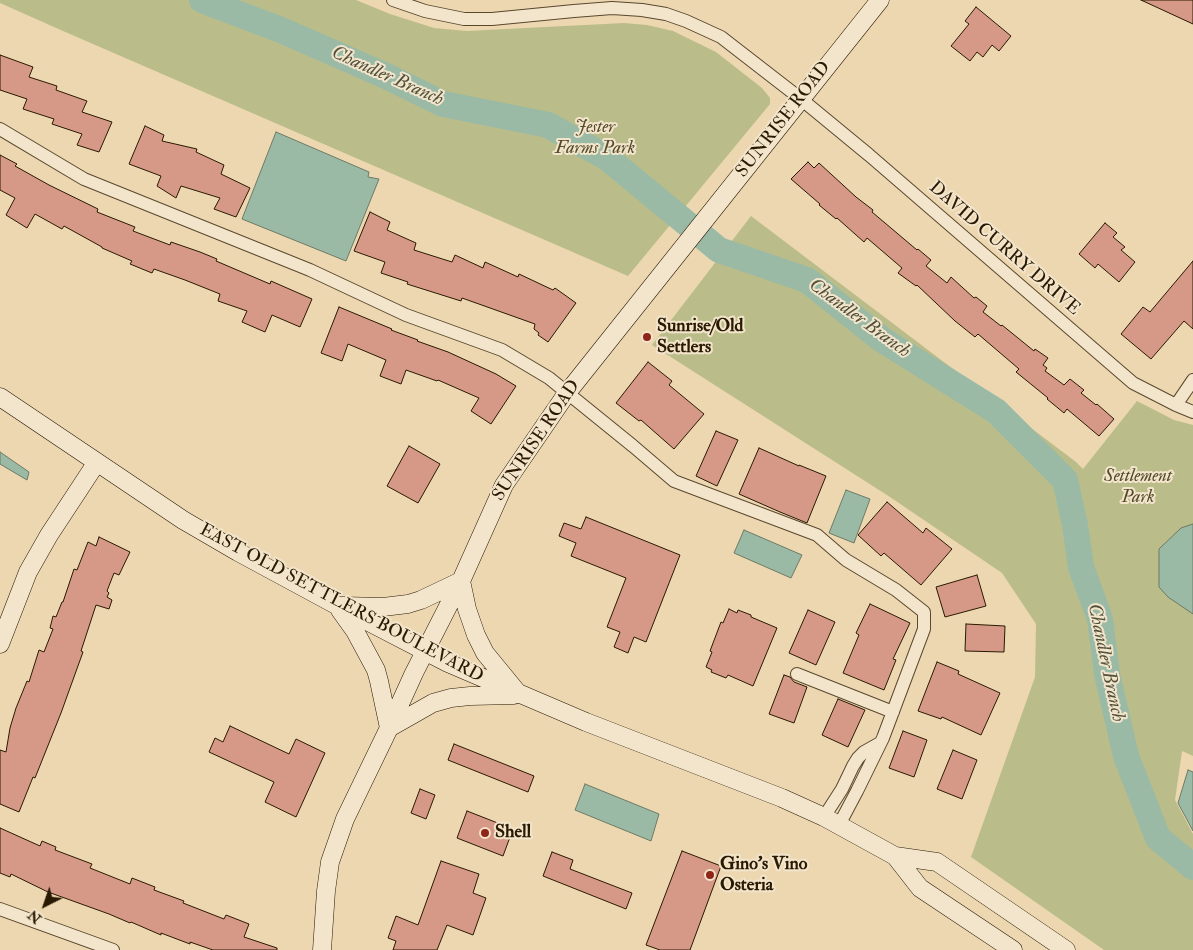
<!DOCTYPE html>
<style>
body{margin:0}
#map{position:relative;width:1193px;height:950px;overflow:hidden;background:#ecd7b1;font-family:"IM FELL Double Pica",serif}
canvas{display:block}
.north{position:absolute;left:20px;top:880px;width:50px;height:50px;-webkit-text-stroke:4px #f3e5cc;paint-order:stroke;rotate:221deg;font-size:14px;font-weight:700;line-height:20px;text-align:center;color:#291901}
.north::after{content:'';display:block;margin:auto;width:18px;height:22px;background:#291901;clip-path:polygon(50% 0,100% 100%,50% 72%,0 100%)}
</style>
<div id="map">
<canvas width="1193" height="950"></canvas>
<div class="north">N</div>
</div>
<script>
const ctx = document.querySelector('canvas').getContext('2d');
ctx.lineJoin = 'round';
function fill(path, color) { ctx.fillStyle = color; ctx.fill(path, 'evenodd'); }
const toPath = rows => new Path2D(rows.map(r => 'M' + r).join(''));
function trace(path, color, width, dash) { ctx.strokeStyle = color; ctx.lineWidth = width; ctx.lineCap = dash ? 'butt' : 'round'; ctx.setLineDash(dash || []); ctx.stroke(path); }
function label(font, color, halo, rows, align = 'center') {
  ctx.font = font + ' "IM FELL Double Pica",serif'; ctx.lineWidth = 4; ctx.setLineDash([]); ctx.textBaseline = 'middle'; ctx.strokeStyle = halo; ctx.fillStyle = color; for (const [text, x, y, turn = 0] of rows) {
    ctx.save(); ctx.translate(x, y); ctx.rotate((+turn || 0) * Math.PI / 180); ctx.textAlign = isNaN(turn) ? turn : align; if (halo) ctx.strokeText(text, 0, 0); ctx.fillText(text, 0, 0); ctx.restore();
  }
}
fill(toPath([
 [0,0,356,0,390,14,434,28,467,31,624,23,647,25,673,31,716,52,762,88,770,98,770,104,628,276,63,31,0,3],
 [751,216,1076,462,1083,469,1137,401,1174,420,1193,425,1193,756,1182,751,1175,800,1193,834,1193,950,1104,950,971,857,1035,677,1036,624,1002,573,890,497,652,345]
]), '#babd89');
const water = toPath([
 [276,132,369,172,368,177,379,179,346,261,242,219,276,132],
 [0,452,29,472,27,480,0,464,0,452],
 [846,490,870,499,854,543,829,533,846,490],
 [1193,524,1193,614,1168,597,1159,587,1159,549,1181,528,1193,524],
 [744,530,802,555,791,578,734,553,744,530],
 [1188,770,1193,772,1193,831,1178,803,1188,770],
 [585,784,659,814,651,841,575,810,585,784]
]);
fill(water, '#9abaa6');
trace(water, '#6d7a64', 1);
trace(toPath([
 [202,0,281,30,386,76,443,104,548,125,606,157,719,250,807,280,881,339,996,411,1065,480,1075,525,1081,567,1100,619,1107,674,1126,756,1158,838,1193,867]
]), '#9abaa6', 26);
const building = toPath([
 [1141,0,1193,0,1193,24,1141,0],
 [976,7,1011,36,999,51,992,45,983,57,977,52,970,61,951,46,969,24,965,21,976,7],
 [0,55,33,67,29,77,57,86,56,90,87,101,82,112,112,122,99,152,77,145,82,134,52,124,54,119,23,109,27,99,0,90,0,55],
 [145,126,164,135,162,141,197,149,196,152,224,165,221,174,250,188,236,217,214,209,220,198,181,186,176,198,157,186,161,176,129,164,145,126],
 [0,155,17,164,15,166,49,185,98,209,97,212,135,227,133,231,170,245,171,242,200,252,217,259,216,261,270,284,271,281,312,299,300,327,272,315,265,332,242,322,247,311,218,301,220,294,185,280,154,269,152,273,130,264,132,261,102,248,102,247,64,226,62,229,35,214,27,228,6,215,15,198,0,190,0,155],
 [808,162,814,168,819,163,856,197,873,210,872,212,917,250,918,249,931,260,926,266,947,283,951,277,974,298,976,297,987,306,983,312,1001,326,1002,325,1034,351,1035,349,1048,358,1043,365,1047,368,1045,371,1064,385,1070,379,1084,390,1081,393,1096,405,1097,404,1114,419,1099,436,1067,409,1064,413,1047,399,1048,398,1016,372,1019,369,978,334,975,337,955,321,917,285,916,286,898,273,902,268,867,238,864,242,837,218,836,219,819,205,820,204,791,179,808,162],
 [370,212,390,222,387,230,416,243,414,250,452,262,455,255,483,268,485,262,518,277,519,274,553,290,555,288,576,303,548,342,538,335,539,333,534,329,535,324,462,298,461,301,407,284,408,282,381,273,385,262,354,251,370,212],
 [1105,223,1117,233,1113,237,1125,247,1121,250,1135,262,1119,282,1098,264,1095,268,1079,254,1105,223],
 [1193,261,1193,329,1184,321,1151,359,1121,334,1143,307,1150,312,1193,261],
 [339,307,392,329,391,330,418,340,417,341,448,352,496,374,516,386,491,424,471,411,479,398,438,380,437,381,406,370,401,384,380,376,386,360,348,344,342,361,321,353,339,307],
 [648,362,672,381,669,385,704,414,674,449,641,420,639,421,616,403,648,362],
 [716,431,738,440,717,486,696,476,716,431],
 [409,446,440,464,418,503,387,486,409,446],
 [759,448,799,466,799,465,826,476,807,523,780,512,739,494,759,448],
 [887,502,923,533,926,528,952,549,921,585,884,553,881,556,858,535,887,502],
 [586,517,680,555,646,642,634,637,628,653,614,647,620,632,607,627,626,578,571,556,576,543,559,536,564,523,581,529,586,517],
 [99,537,130,552,119,575,114,573,107,591,109,593,107,597,112,600,109,609,96,605,81,651,83,652,61,713,35,778,33,777,19,812,0,804,0,750,6,752,10,728,16,708,27,681,29,682,39,650,44,652,53,629,50,628,53,616,56,617,62,602,63,602,74,569,77,570,88,542,96,546,99,537],
 [977,575,986,606,945,617,936,587,977,575],
 [870,604,910,623,893,659,896,660,884,690,843,673,859,635,856,633,870,604],
 [729,609,737,613,738,610,751,615,751,617,777,628,753,686,728,675,726,678,711,672,712,670,706,667,712,652,710,651,721,622,723,623,729,609],
 [808,610,835,622,816,665,789,653,808,610],
 [966,624,1005,626,1004,652,965,651,966,624],
 [937,662,959,671,958,674,1000,693,981,735,942,717,941,719,918,711,937,662],
 [784,675,790,677,794,682,807,687,794,723,769,714,784,675],
 [838,699,865,710,848,747,822,735,838,699],
 [230,726,289,754,296,739,325,753,296,817,265,802,274,782,209,752,215,738,223,742,230,726],
 [903,731,927,740,914,777,889,768,903,731],
 [454,744,534,776,528,792,448,760,454,744],
 [953,750,977,760,962,799,937,789,953,750],
 [420,789,435,795,426,819,411,813,420,789],
 [467,811,513,829,503,856,457,838,467,811],
 [0,828,40,846,42,841,56,847,55,850,92,864,90,868,130,884,132,878,155,887,154,890,184,901,183,903,224,919,226,915,249,924,244,937,277,948,277,950,213,950,190,942,190,944,161,933,161,935,131,922,130,923,109,914,48,892,11,874,10,877,0,873,0,828],
 [682,851,721,866,690,950,660,950,646,945,682,851],
 [552,852,573,860,570,869,632,893,626,909,543,876,552,852],
 [441,861,479,874,473,893,486,898,473,935,447,925,437,950,393,950,396,941,388,938,396,916,418,925,441,861]
]);
fill(building, '#d79987');
trace(building, '#291901', 1);
const street = toPath([
 [393,0,425,11,464,19,492,19,574,11,612,8,642,10,666,14,686,21,721,37,801,99,869,155,1133,383,1176,405,1193,412],
 [0,129,84,179,310,270,406,315,502,350,549,378,633,446,674,481,817,535,846,560,896,590,924,612,924,629,883,738,857,791,839,825],
 [1176,405,1193,380],
 [797,674,893,712],
 [824,817,842,789,853,766,858,758,864,752,880,743],
 [0,909,113,950]
]);
const secondary = toPath([
 [0,397,183,520,238,552,338,606,448,663,586,722,782,798,824,817,895,856,920,888,1013,950],
 [342,606,383,607,408,604,421,600,461,581,467,609,476,635,485,653,517,692],
 [340,610,355,631,376,670,379,681,389,728],
 [0,644,28,572,49,535,97,462],
 [389,728,433,703,451,698,470,696,514,695],
 [895,856,937,862,1066,950],
 [322,950,326,891,330,862,345,819,389,728,414,673,461,581,504,485,567,393,880,0]
]);
trace(street, '#5a482d', 14);
trace(secondary, '#291901', 19);
trace(street, '#f3e5cc', 12);
trace(secondary, '#f3e5cc', 18);
for (const [x, y, r, color] of [
 [647,337,5,"#8f2418"],
 [485,833,5,"#8f2418"],
 [710,875,5,"#8f2418"]
]) { const dot = new Path2D(); dot.arc(x, y, r, 0, 2 * Math.PI); ctx.fillStyle = color; ctx.fill(dot); trace(dot, '#f3e5cc', 2); }
label('18px', '#291901', '#f3e5cc', [
 ["SUNRISE ROAD",784,120,-52],
 ["DAVID CURRY DRIVE",1004,249,41],
 ["SUNRISE ROAD",537,441,-56],
 ["EAST OLD SETTLERS BOULEVARD",341,604,28]
]);
label('italic 18px', '#544a2a', '#f3e5cc', [
 ["Jester",595,128],
 ["Farms Park",595,149],
 ["Settlement",1138,477],
 ["Park",1138,498]
]);
label('bold 18px', '#291901', '#f3e5cc', [
 ["Sunrise/Old",657,327],
 ["Settlers",657,348],
 ["Shell",495,833],
 ["Gino's Vino",720,865],
 ["Osteria",720,886]
], 'left');
label('italic 19px', '#51513b', '#f3e5cc', [
 ["Chandler Branch",387,77,24],
 ["Chandler Branch",859,319,36],
 ["Chandler Branch",1105,663,78]
]);
</script>
